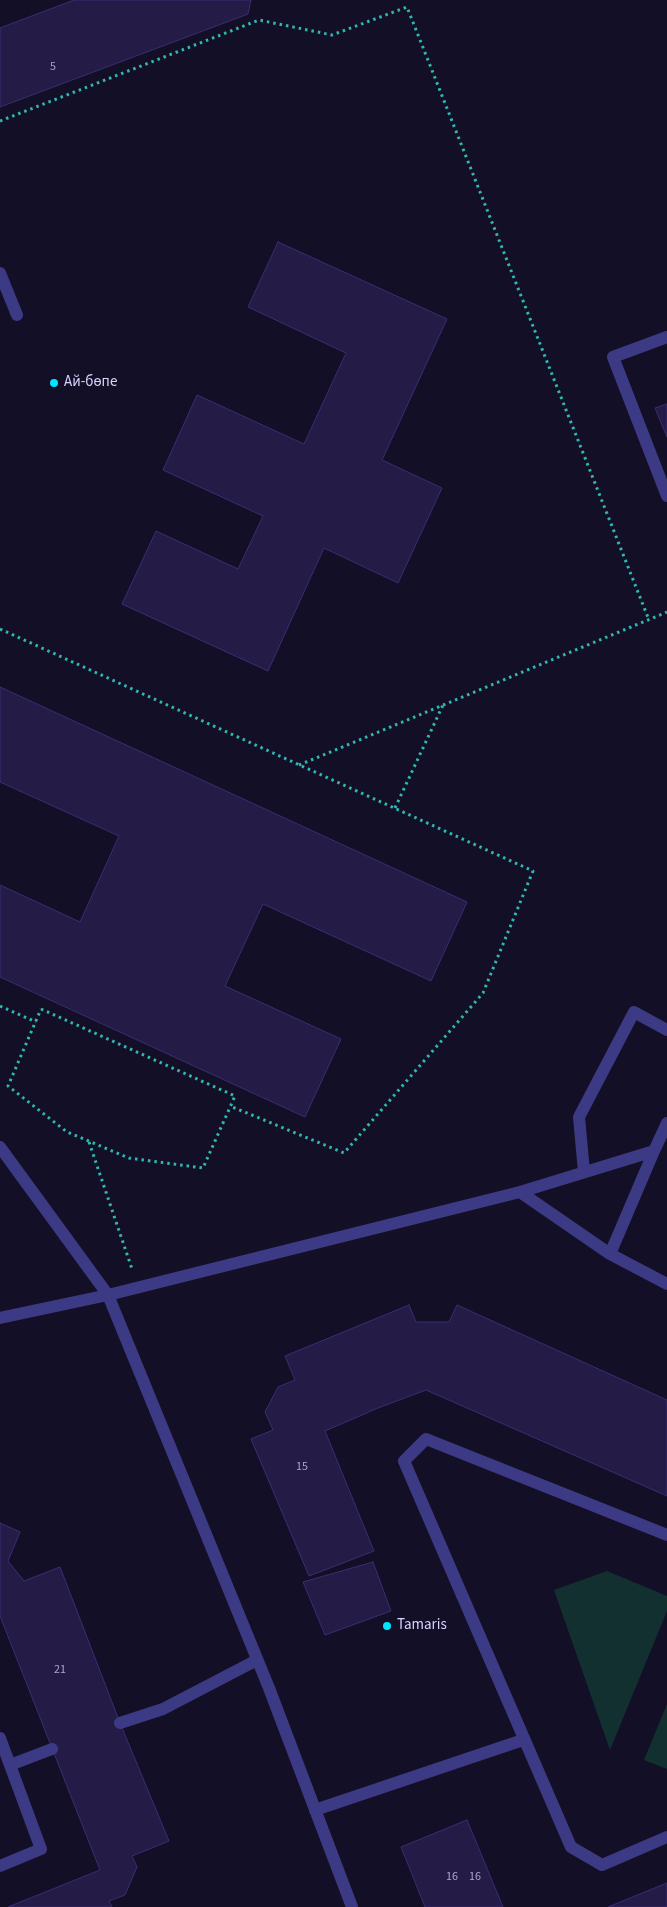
<!DOCTYPE html>
<meta charset="utf-8">
<style>
body{margin:0}
canvas{display:block;background:#130f26}
</style>
<canvas width="667" height="1907"></canvas>
<script>
const ctx = document.querySelector('canvas').getContext('2d');
ctx.lineJoin = 'round';
function fill(path, color) { ctx.fillStyle = color; ctx.fill(path, 'evenodd'); }
const toPath = rows => new Path2D(rows.map(r => 'M' + r).join(''));
function trace(path, color, width, dash) { ctx.strokeStyle = color; ctx.lineWidth = width; ctx.lineCap = dash ? 'butt' : 'round'; ctx.setLineDash(dash || []); ctx.stroke(path); }
function label(font, color, halo, rows, align = 'center') {
  ctx.font = font + ' "Source Sans 3",sans-serif'; ctx.lineWidth = 5; ctx.setLineDash([]); ctx.textBaseline = 'middle'; ctx.strokeStyle = halo; ctx.fillStyle = color; for (const [text, x, y, turn = 0] of rows) {
    ctx.save(); ctx.translate(x, y); ctx.rotate((+turn || 0) * Math.PI / 180); ctx.textAlign = isNaN(turn) ? turn : align; if (halo) ctx.strokeText(text, 0, 0); ctx.fillText(text, 0, 0); ctx.restore();
  }
}
fill(toPath([
 [607,1571,667,1596,667,1611,610,1750,554,1590],
 [667,1704,667,1769,644,1760]
]), '#12302f');
const building = toPath([
 [74,0,251,0,248,14,0,107,0,28,74,0],
 [278,242,447,319,382,460,442,488,398,583,324,548,268,671,122,604,156,531,238,569,263,516,163,470,197,395,304,444,346,353,248,307,278,242],
 [667,404,667,437,655,408,667,404],
 [0,687,467,902,431,981,263,904,225,986,341,1039,305,1117,0,977,0,885,80,922,119,836,0,782,0,687],
 [409,1305,416,1322,449,1322,457,1305,667,1400,667,1496,426,1390,378,1408,325,1431,374,1551,309,1576,251,1439,273,1430,265,1412,278,1387,295,1380,285,1356,409,1305],
 [0,1523,20,1532,8,1561,24,1581,60,1567,120,1723,169,1841,132,1856,137,1867,125,1895,109,1901,112,1907,8,1907,100,1870,0,1616,0,1523],
 [373,1562,391,1611,325,1635,303,1582,373,1562],
 [467,1820,503,1907,425,1907,401,1847,467,1820],
 [667,1883,667,1907,608,1907,667,1883]
]);
fill(building, '#241b47');
trace(building, '#3b2d73', 1);
trace(toPath([
 [0,121,259,20,332,35,407,7,649,620],
 [0,629,533,871,483,993,344,1153,230,1106],
 [299,765,667,612],
 [395,808,443,705],
 [0,1006,36,1022],
 [41,1009,235,1096,203,1168,129,1158,67,1132,8,1086,41,1009],
 [89,1142,132,1269]
]), '#2fb8b0', 3, [2.5, 4]);
trace(toPath([
 [0,273,17,315],
 [0,1147,108,1295],
 [584,1172,579,1117,634,1012,667,1030],
 [667,1535,426,1439,404,1461,571,1847,602,1865,667,1837],
 [120,1723,163,1709,257,1660],
 [0,1738,41,1849,0,1866],
 [10,1765,52,1749],
 [315,1810,523,1740]
]), '#3d3a85', 12);
trace(toPath([
 [667,337,613,357,667,496],
 [667,1123,654,1151,520,1192,610,1254,667,1284],
 [610,1254,654,1151],
 [0,1318,108,1295],
 [352,1907,269,1688,108,1295,520,1192]
]), '#3d3a85', 12);
for (const [x, y, r, color] of [
 [54,383,5,"#00e5ff"],
 [387,1626,5,"#00e5ff"]
]) { const dot = new Path2D(); dot.arc(x, y, r, 0, 2 * Math.PI); ctx.fillStyle = color; ctx.fill(dot); trace(dot, '#130f26', 2); }
label('12px', '#aca6d1', null, [
 ["5",53,67],
 ["15",302,1467],
 ["21",60,1670],
 ["16",452,1877],
 ["16",475,1877]
]);
label('15px', '#d9d4ff', '#130f26', [
 ["Ай-бөпе",64,383],
 ["Tamaris",397,1626]
], 'left');
</script>
